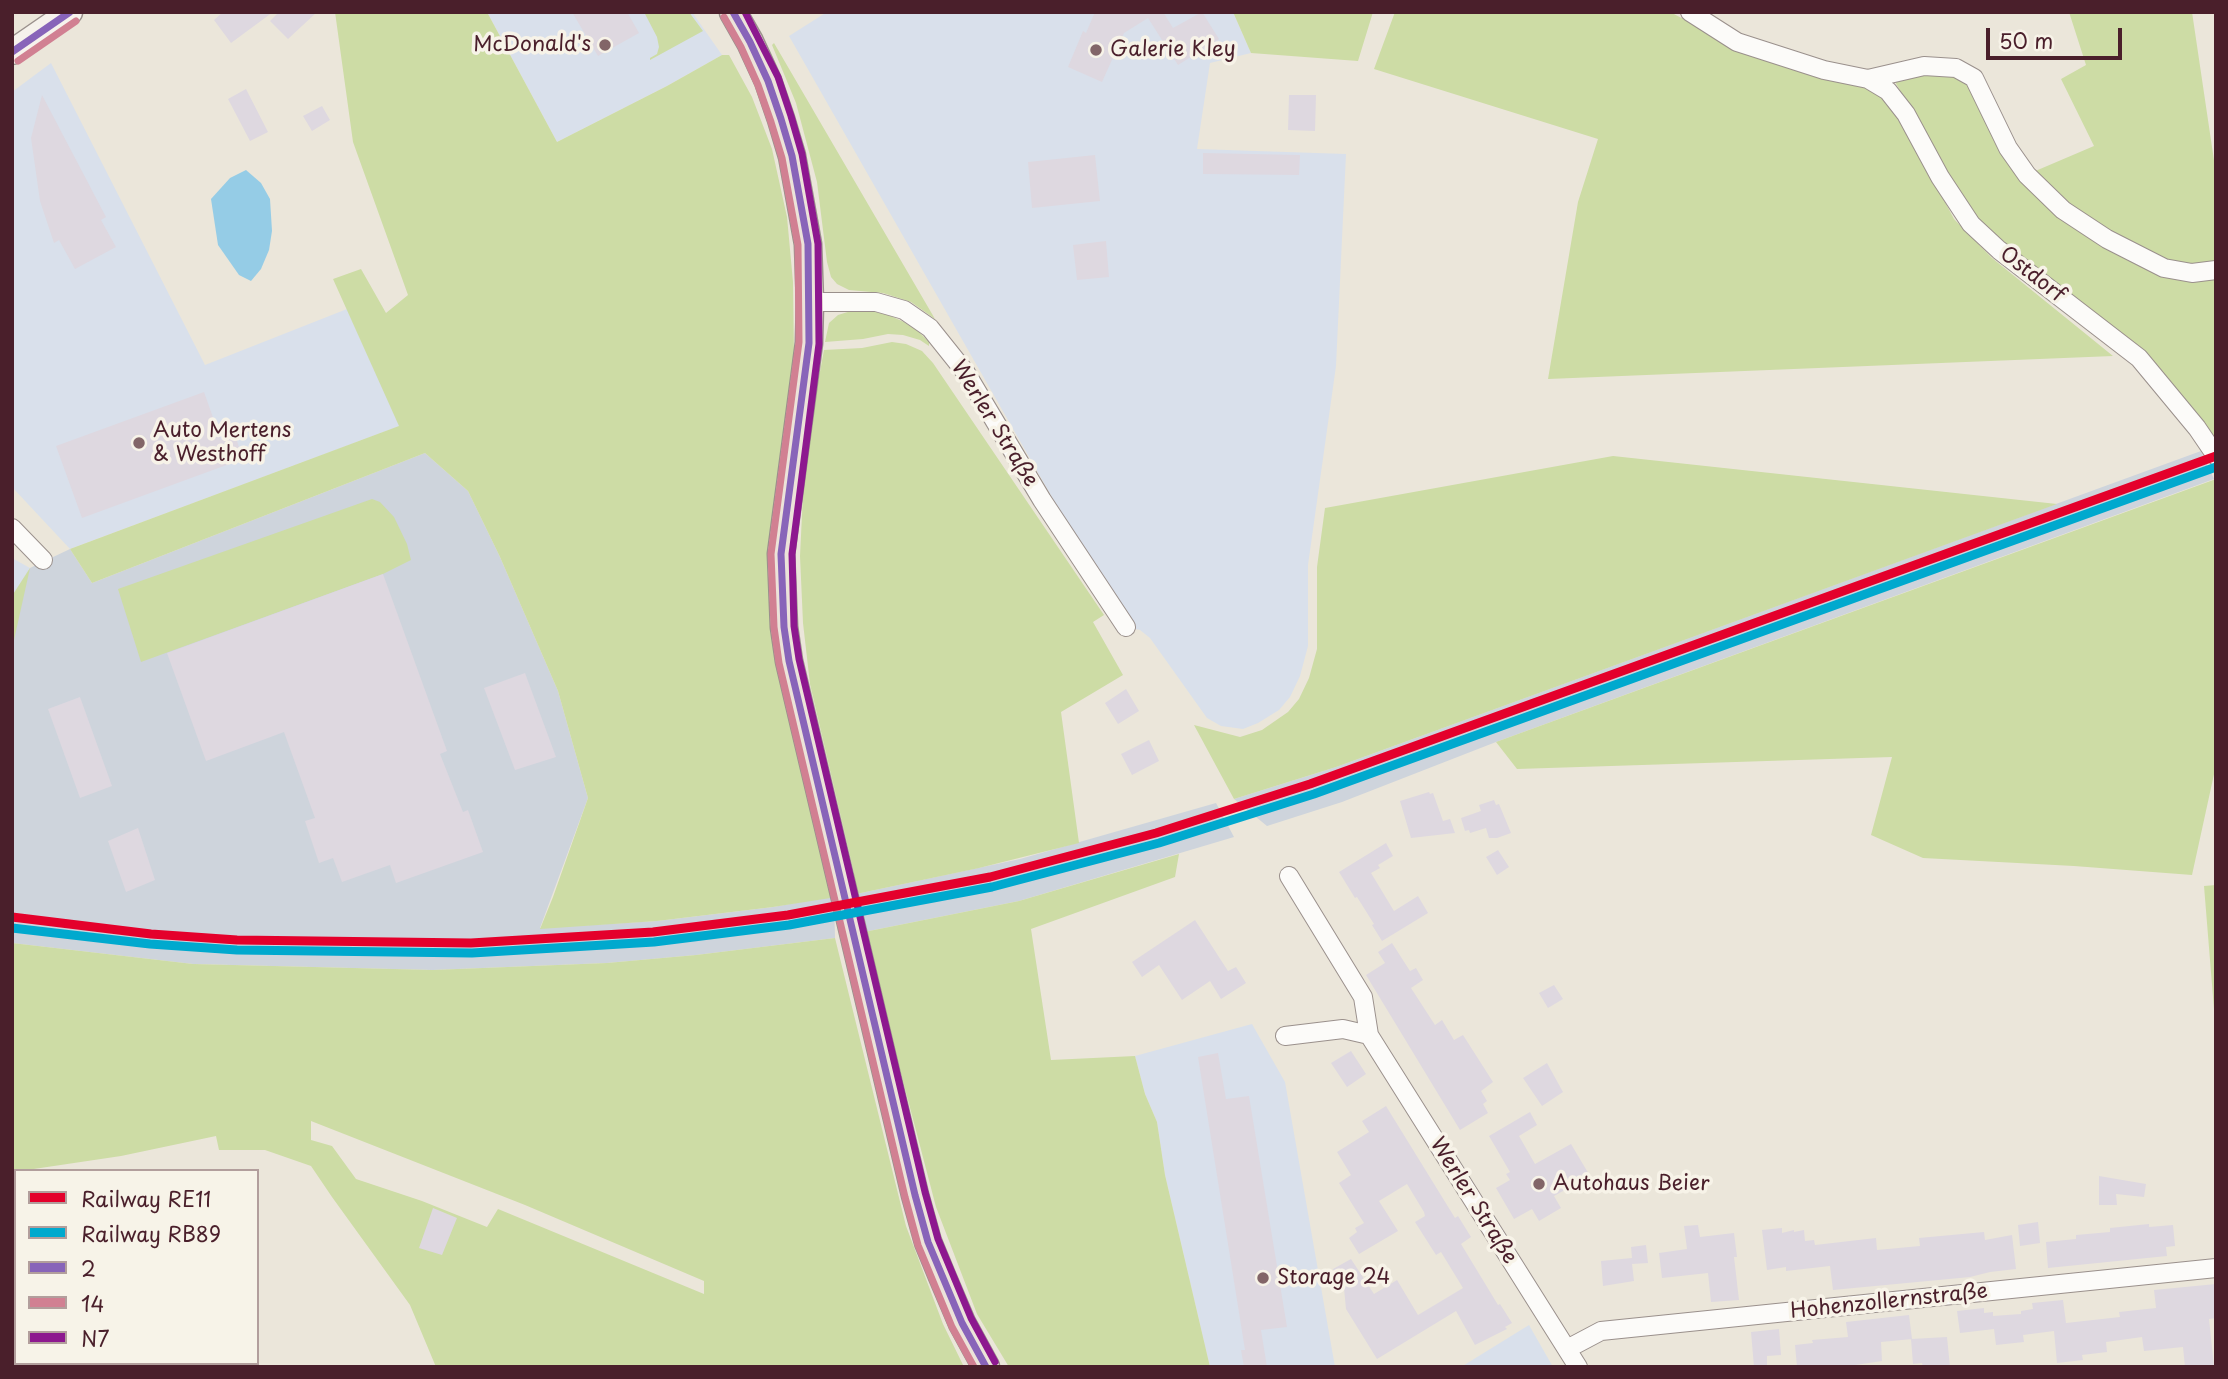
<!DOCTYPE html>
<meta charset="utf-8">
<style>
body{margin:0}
#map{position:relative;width:2228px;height:1379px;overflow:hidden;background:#ebe6da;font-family:"Playpen Sans",sans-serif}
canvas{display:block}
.frame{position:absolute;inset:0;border:14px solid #4a1f2b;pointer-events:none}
.legend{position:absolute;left:14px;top:1169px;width:245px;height:196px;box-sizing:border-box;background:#f7f3e8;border:2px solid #b29e9c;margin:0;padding:9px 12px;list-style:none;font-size:21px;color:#4a1f2b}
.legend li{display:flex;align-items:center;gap:14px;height:35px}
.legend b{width:35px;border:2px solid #b29e9c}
.scale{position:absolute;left:1986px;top:28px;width:136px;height:32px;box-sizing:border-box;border:4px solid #4a1f2b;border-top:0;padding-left:9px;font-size:21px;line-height:24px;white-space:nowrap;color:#4a1f2b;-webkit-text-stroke:5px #f7f3e8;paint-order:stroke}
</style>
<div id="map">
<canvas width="2228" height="1379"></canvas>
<div class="frame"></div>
<ul class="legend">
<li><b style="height:9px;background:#e4002b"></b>Railway RE11</li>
<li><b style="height:9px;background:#00a9ce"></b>Railway RB89</li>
<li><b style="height:9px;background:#8864b9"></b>2</li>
<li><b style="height:9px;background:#d18092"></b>14</li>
<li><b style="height:9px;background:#8d188f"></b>N7</li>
</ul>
<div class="scale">50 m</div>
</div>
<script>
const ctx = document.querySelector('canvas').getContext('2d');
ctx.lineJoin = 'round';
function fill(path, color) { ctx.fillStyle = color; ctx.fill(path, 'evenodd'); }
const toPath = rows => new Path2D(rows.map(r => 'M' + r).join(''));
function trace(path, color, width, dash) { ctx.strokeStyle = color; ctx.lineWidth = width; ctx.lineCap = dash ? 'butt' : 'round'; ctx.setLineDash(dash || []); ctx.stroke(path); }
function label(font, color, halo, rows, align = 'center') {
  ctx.font = font + ' "Playpen Sans",sans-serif'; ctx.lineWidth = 7; ctx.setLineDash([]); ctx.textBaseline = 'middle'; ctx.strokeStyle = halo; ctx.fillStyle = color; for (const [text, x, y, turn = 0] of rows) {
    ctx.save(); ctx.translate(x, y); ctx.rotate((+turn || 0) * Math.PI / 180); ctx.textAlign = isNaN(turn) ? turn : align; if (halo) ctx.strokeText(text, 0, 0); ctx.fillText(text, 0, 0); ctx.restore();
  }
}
fill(toPath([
 [487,12,692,12,722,55,667,86,557,142],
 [827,12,1233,12,1251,53,1210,63,1197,149,1346,154,1336,366,1308,565,1308,646,1300,676,1290,697,1279,710,1258,723,1243,729,1221,726,1207,718,1150,638,1140,630,1126,627,789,36],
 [51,63,205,365,347,309,400,426,70,549,12,487,12,92],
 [12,558,30,568,12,596],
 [1252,1024,1285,1082,1335,1367,1210,1367,1165,1175,1157,1122,1145,1094,1135,1056],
 [1529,1325,1553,1367,1461,1367]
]), '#d9e0eb');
fill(toPath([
 [2201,451,2214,479,1496,742,1342,802,1267,826,1234,799,1336,767],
 [425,453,468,491,500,557,558,691,588,798,540,928,657,921,773,907,834,896,835,938,696,955,607,963,433,970,193,964,12,943,12,596,30,568,70,549,92,583],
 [1216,803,1234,837,1019,901,864,932,856,894,1020,859]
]), '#ced4dc');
fill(toPath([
 [335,12,487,12,557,142,667,86,722,55,729,55,752,97,772,149,787,217,793,282,794,355,770,551,832,875,854,873,810,684,803,623,800,556,805,453,824,350,862,348,892,342,906,344,922,351,933,363,1104,615,1093,622,1123,675,1061,712,1079,843,979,868,856,894,773,907,657,921,540,929,553,897,588,798,558,691,500,557,468,491,425,453,92,583,70,549,399,426,333,279,361,269,386,313,408,295,353,142],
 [644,12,689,12,703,31,650,60,650,58,657,54,659,47,657,37],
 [1233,12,1373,12,1358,61,1251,53],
 [1395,12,1670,12,1693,24,1865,84,1881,93,1903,122,1954,219,1992,258,2113,356,1548,379,1578,202,1598,139,1374,69],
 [2069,12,2192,12,2216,174,2216,270,2192,273,2107,239,2033,172,2094,146,2061,79,2086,65],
 [774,43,935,319,911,302,883,293,849,290,837,284,831,277,827,262,817,182,796,103,772,45],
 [1924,75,1953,75,1967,83,2003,150,2105,244,2216,273,2216,439,2135,347,2023,261,1969,211,1894,80],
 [851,311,871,311,886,314,904,322,919,332,929,342,929,346,920,340,903,335,888,334,863,339,825,342,829,323,838,315],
 [1613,456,2057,504,1336,767,1234,799,1194,725,1240,737,1262,730,1288,712,1299,699,1309,678,1317,649,1317,567,1325,508],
 [2216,479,2216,765,2192,875,2074,866,1923,858,1871,835,1892,757,1517,769,1496,742],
 [372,499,380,502,394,517,407,544,411,560,383,574,141,662,118,589],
 [30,568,12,649,12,596],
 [1179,854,1175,877,1031,929,1051,1060,1135,1056,1145,1094,1157,1122,1165,1175,1210,1367,1009,1367,977,1314,936,1207,864,932,1019,901],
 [2216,885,2216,1034,2204,886],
 [835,938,906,1226,943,1324,964,1367,436,1367,410,1305,332,1197,311,1166,265,1150,219,1150,216,1136,121,1156,27,1170,12,1170,12,943,193,964,433,970,607,963,696,955],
 [311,1121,525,1205,704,1281,704,1294,498,1209,487,1227,422,1201,356,1179,332,1146,311,1140],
 [12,1183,16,1183,16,1363,81,1363,82,1367,12,1367]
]), '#cddca5');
fill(toPath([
 [246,170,261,183,270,199,272,231,269,250,261,269,251,281,239,275,218,245,211,199,230,178]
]), '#95cce6');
fill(toPath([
 [223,12,273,12,231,43,214,20],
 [279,12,317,12,288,39,270,21],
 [572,12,627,12,639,33,598,56],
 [1095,12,1163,12,1173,28,1202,12,1219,39,1178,65,1148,18,1124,33,1102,82,1068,67,1083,31,1086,33],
 [246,89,268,132,250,141,228,99],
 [42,95,106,217,101,220,116,247,75,269,59,240,54,243,40,201,31,138],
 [1289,95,1316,95,1315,131,1288,130],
 [322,106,330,120,312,131,303,116],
 [1203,153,1300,155,1299,175,1203,174],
 [1095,155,1100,201,1032,208,1028,162],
 [1106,241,1109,277,1077,280,1073,245],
 [204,392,221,440,235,435,243,459,82,518,56,446],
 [383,574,447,751,440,754,463,812,468,810,483,852,396,883,390,865,342,882,333,858,319,863,305,821,315,818,284,732,206,761,167,653],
 [525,673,556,757,515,770,484,688],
 [1126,689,1139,711,1118,724,1105,703],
 [80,697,112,786,80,798,48,709],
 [1149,740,1159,761,1132,775,1121,754],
 [1429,792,1430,794,1433,793,1443,821,1450,819,1455,833,1411,838,1400,801],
 [1494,800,1496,805,1499,804,1511,833,1497,838,1489,838,1486,828,1470,833,1469,830,1465,831,1461,818,1481,811,1479,805],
 [138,828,155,880,126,892,108,841],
 [1386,843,1393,856,1378,865,1380,868,1371,873,1394,911,1418,896,1428,913,1382,941,1372,925,1374,924,1357,897,1355,898,1339,872],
 [1498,850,1509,867,1497,875,1486,857],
 [1195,920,1228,971,1236,967,1246,983,1221,999,1210,981,1182,1000,1159,965,1142,977,1132,962],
 [1392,943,1410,971,1416,968,1423,980,1411,988,1435,1025,1442,1020,1454,1040,1463,1035,1493,1082,1481,1091,1487,1101,1483,1104,1488,1113,1460,1130,1366,975,1385,963,1378,952],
 [1554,985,1563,999,1548,1008,1539,993],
 [1351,1051,1366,1074,1347,1087,1331,1063],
 [1218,1053,1226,1099,1249,1096,1287,1327,1261,1330,1267,1367,1244,1367,1241,1350,1245,1350,1198,1057],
 [1547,1063,1563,1092,1542,1106,1523,1078],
 [1386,1106,1455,1218,1458,1216,1471,1237,1461,1244,1498,1305,1500,1304,1512,1323,1505,1327,1507,1329,1475,1345,1456,1311,1377,1359,1346,1309,1344,1288,1333,1269,1351,1259,1374,1294,1397,1280,1418,1315,1463,1288,1441,1252,1436,1255,1415,1222,1425,1216,1424,1212,1407,1184,1379,1201,1398,1231,1359,1254,1349,1238,1357,1232,1355,1228,1364,1223,1339,1183,1351,1175,1337,1152,1369,1132,1362,1121],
 [1530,1112,1537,1125,1519,1136,1535,1164,1571,1144,1590,1176,1554,1196,1561,1208,1539,1221,1532,1209,1514,1219,1496,1188,1510,1180,1506,1174,1510,1172,1489,1136],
 [2099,1176,2146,1184,2144,1197,2116,1194,2117,1205,2099,1205],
 [433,1208,457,1218,442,1255,419,1248],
 [2038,1222,2040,1243,2020,1246,2018,1225],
 [2149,1224,2149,1227,2173,1225,2175,1246,2166,1247,2167,1256,2048,1268,2046,1242,2076,1239,2076,1235,2110,1232,2110,1228],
 [1698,1225,1700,1237,1734,1233,1737,1257,1734,1257,1739,1300,1711,1302,1708,1273,1662,1278,1659,1253,1687,1249,1684,1226],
 [1782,1228,1782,1233,1794,1230,1794,1232,1804,1230,1805,1241,1814,1240,1815,1245,1876,1238,1877,1250,1920,1246,1919,1238,1984,1232,1985,1240,2012,1235,2016,1269,1990,1272,1970,1277,1833,1290,1830,1266,1786,1271,1786,1267,1767,1270,1762,1230],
 [1646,1245,1648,1263,1632,1264,1634,1281,1603,1286,1601,1261,1632,1258,1631,1247],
 [2216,1284,2216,1318,2209,1319,2214,1367,2185,1367,2183,1347,2144,1351,2142,1337,2106,1342,2107,1352,2082,1355,2083,1360,2057,1363,2054,1331,2023,1335,2024,1342,1996,1345,1994,1329,1960,1333,1957,1311,1984,1308,1984,1313,1993,1312,1993,1316,2021,1314,2021,1311,2033,1309,2032,1303,2063,1300,2066,1323,2120,1317,2119,1312,2156,1308,2154,1290],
 [1909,1315,1912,1339,1881,1342,1882,1361,1842,1367,1797,1367,1795,1345,1813,1343,1812,1340,1848,1337,1846,1322],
 [1779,1329,1781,1355,1767,1356,1767,1367,1754,1367,1751,1332],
 [1947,1337,1950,1367,1923,1367,1922,1363,1913,1364,1911,1339]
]), '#ded8e0');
const street = toPath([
 [1690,12,1737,42,1824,70,1868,79,1924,66,1956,68,1974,78,2008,148,2027,175,2063,210,2107,239,2164,268,2192,273,2216,270],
 [1868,79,1888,91,1906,114,1940,177,1971,224,1999,250,2139,358,2197,428,2216,456],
 [810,302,876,302,904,310,930,328,966,373,1042,500,1126,627],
 [12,528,43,560],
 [1289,876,1363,997,1369,1035,1578,1367],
 [1285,1036,1343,1029,1369,1035],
 [1567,1349,1601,1331,2216,1268]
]);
const secondary = toPath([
 [12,52,70,12]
]);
const primary = toPath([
 [733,12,750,42,768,81,781,119,792,156,808,244,810,302,809,343,781,554,784,627,789,661,915,1195,928,1242,942,1276,962,1323,986,1367]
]);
trace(street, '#9a908c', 20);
trace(secondary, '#9a908c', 27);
trace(primary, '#9a908c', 29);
trace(street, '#fcfbf9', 18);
trace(secondary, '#f6f2ec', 24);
trace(primary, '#ece3d9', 26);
trace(toPath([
 [733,12,750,42,768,81,781,119,792,156,808,244,809,343,781,554,784,627,789,661,915,1195,928,1242,962,1323,986,1367],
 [12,52,70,12]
]), '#8864b9', 7);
trace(toPath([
 [724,17,741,47,758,85,771,122,782,158,798,245,799,342,771,554,774,627,779,663,905,1197,918,1245,952,1327,974,1367],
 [18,61,76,21]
]), '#d18092', 7);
trace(toPath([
 [745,12,778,77,791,116,802,154,818,244,819,344,792,554,794,626,799,659,925,1192,938,1239,971,1318,995,1362]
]), '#8d188f', 7);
trace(toPath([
 [12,917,151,934,237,940,471,943,653,932,788,915,990,877,1156,833,1310,784,2216,456]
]), '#e4002b', 9);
trace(toPath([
 [12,928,150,944,237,950,472,953,654,942,789,925,992,887,1159,843,1314,794,2216,467]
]), '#00a9ce', 9);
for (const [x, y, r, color] of [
 [605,45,7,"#826568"],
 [1096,50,7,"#826568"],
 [139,443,7,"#826568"],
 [1539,1184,7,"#826568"],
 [1263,1278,7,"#826568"]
]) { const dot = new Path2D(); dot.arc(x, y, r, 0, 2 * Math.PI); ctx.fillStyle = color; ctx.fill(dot); trace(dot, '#f7f3e8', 2.5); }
label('21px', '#4a1f2b', '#f7f3e8', [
 ["McDonald's",591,45,"right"],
 ["Galerie Kley",1110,50],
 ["Auto Mertens",153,431],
 ["& Westhoff",153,455],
 ["Autohaus Beier",1553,1184],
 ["Storage 24",1277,1278]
], 'left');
label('21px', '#4a1f2b', '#f7f3e8', [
 ["Ostdorf",2032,275,38],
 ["Werler Straße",994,424,58],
 ["Werler Straße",1473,1201,58],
 ["Hohenzollernstraße",1889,1302,-6]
]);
</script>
